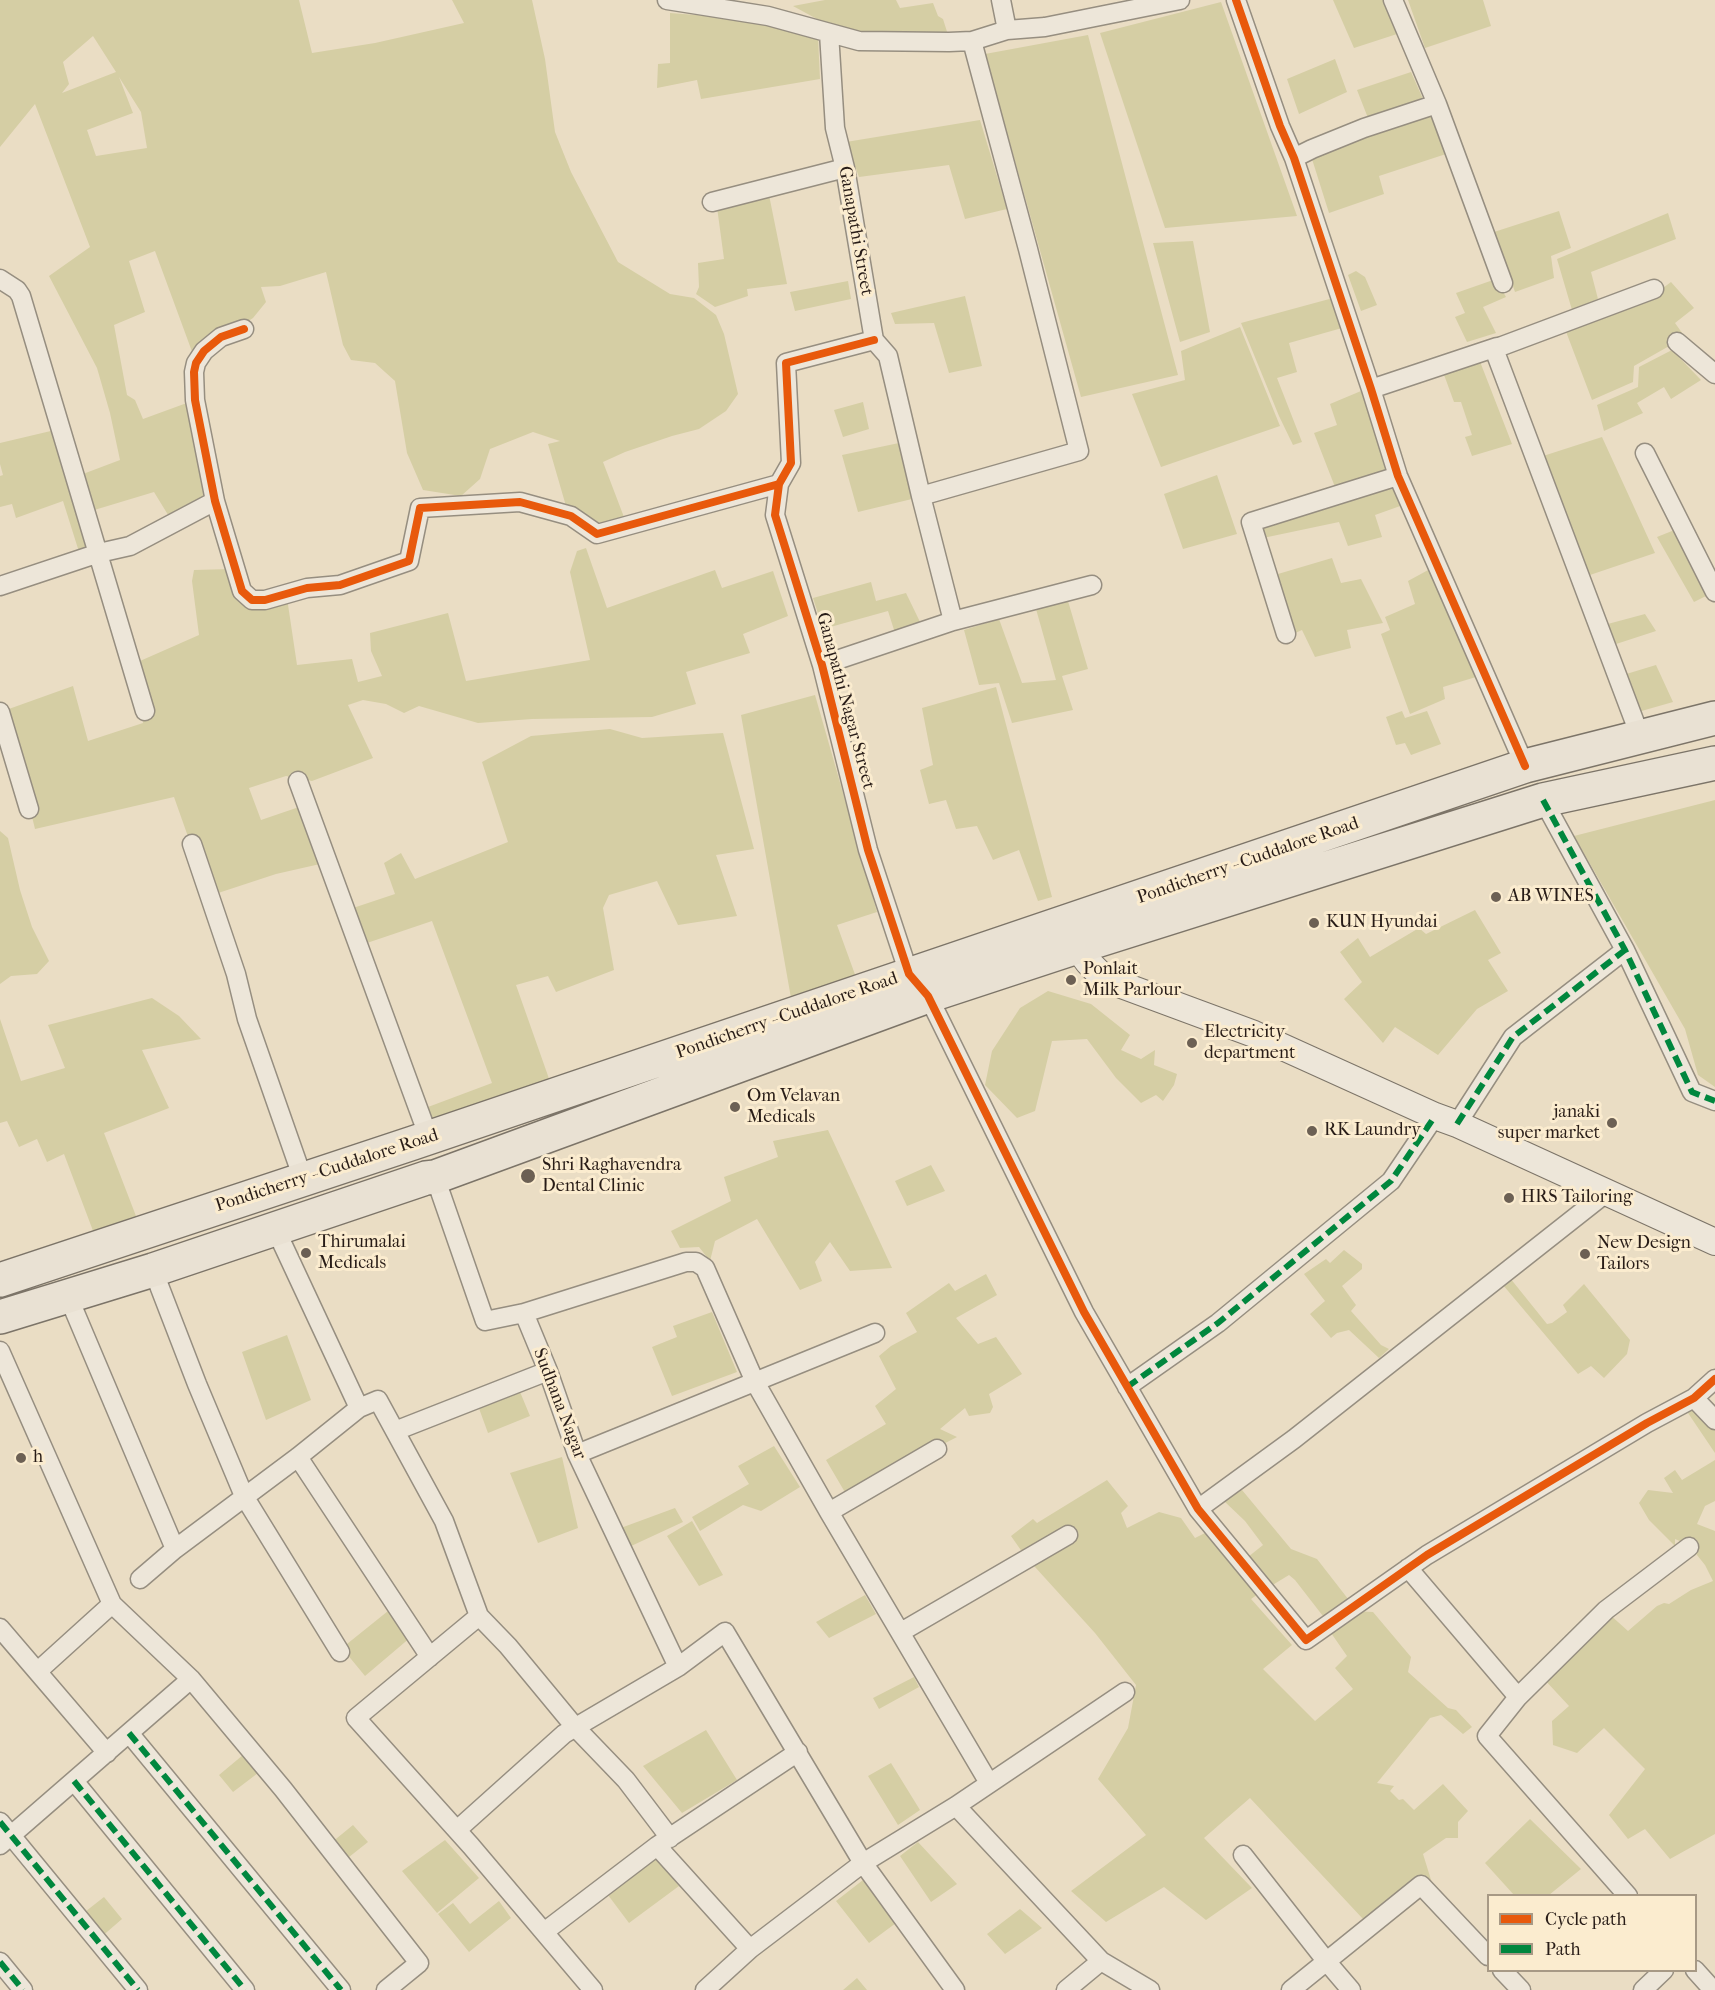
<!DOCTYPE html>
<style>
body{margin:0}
#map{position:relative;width:1715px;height:1990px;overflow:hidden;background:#eaddc4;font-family:"IM FELL French Canon",serif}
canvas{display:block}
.legend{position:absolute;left:1487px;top:1894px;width:210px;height:78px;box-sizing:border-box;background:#fbeccf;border:2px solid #a79985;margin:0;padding:8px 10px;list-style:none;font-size:18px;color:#281c17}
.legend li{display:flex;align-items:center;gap:12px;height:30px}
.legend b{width:30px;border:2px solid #a79985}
</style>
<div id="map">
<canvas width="1715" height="1990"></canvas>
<ul class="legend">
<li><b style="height:8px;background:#e8590c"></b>Cycle path</li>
<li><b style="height:8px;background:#00873e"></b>Path</li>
</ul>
</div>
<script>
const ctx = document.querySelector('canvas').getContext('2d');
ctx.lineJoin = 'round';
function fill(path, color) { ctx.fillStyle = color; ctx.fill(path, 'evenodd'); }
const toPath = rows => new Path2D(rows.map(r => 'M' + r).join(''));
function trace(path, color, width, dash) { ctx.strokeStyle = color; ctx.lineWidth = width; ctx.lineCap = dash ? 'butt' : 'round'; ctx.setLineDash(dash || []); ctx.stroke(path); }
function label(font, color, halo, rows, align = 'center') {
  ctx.font = font + ' "IM FELL French Canon",serif'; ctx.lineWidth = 6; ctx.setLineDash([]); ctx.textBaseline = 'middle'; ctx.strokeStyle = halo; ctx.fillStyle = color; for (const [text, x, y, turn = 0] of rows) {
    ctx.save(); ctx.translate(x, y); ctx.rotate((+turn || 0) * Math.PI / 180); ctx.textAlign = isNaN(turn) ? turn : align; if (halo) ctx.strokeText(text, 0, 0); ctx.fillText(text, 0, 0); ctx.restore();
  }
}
fill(toPath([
 [0,0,299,0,312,53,375,43,464,23,452,0,532,0,545,59,555,132,571,172,618,262,670,294,694,298,716,315,724,334,738,394,726,411,699,429,672,436,625,452,603,462,627,525,599,533,568,513,548,444,560,441,533,432,490,449,480,479,461,496,423,490,407,453,395,381,375,363,351,360,343,345,326,272,280,286,261,287,266,302,253,318,194,357,155,251,129,261,145,312,114,325,127,395,135,400,143,419,195,400,214,498,173,523,154,492,91,511,75,477,120,460,110,413,97,368,49,276,90,247,35,104,0,147],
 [93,36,116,72,62,93,69,84,63,62],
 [119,77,141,112,147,148,96,156,87,130,133,113],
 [825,0,896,0,900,8,933,3,938,16,943,19,949,38,859,33,828,25,793,6],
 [1333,0,1383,0,1397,34,1354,48],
 [1408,0,1483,0,1491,26,1425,48],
 [1221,2,1297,216,1165,228,1100,33],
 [670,13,762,20,818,37,820,79,701,99,697,80,657,88,658,64,670,63],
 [1088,35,1178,375,1081,397,985,54],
 [1335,59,1347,92,1299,114,1287,79],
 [1411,72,1423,99,1368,118,1357,90],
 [1433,109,1446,154,1379,176,1384,194,1329,213,1312,159],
 [980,120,1007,209,965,219,949,165,859,177,846,142],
 [769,195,787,284,747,289,748,296,715,307,696,294,699,287,698,263,724,259,717,207],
 [1559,211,1571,248,1551,256,1554,278,1515,292,1494,232],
 [1668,213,1676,239,1591,272,1598,299,1572,310,1557,259],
 [1193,241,1210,332,1180,342,1153,243],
 [1356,271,1365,277,1377,305,1361,311,1348,275],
 [1496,279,1506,297,1483,307,1496,333,1467,342,1455,317,1465,313,1456,293],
 [848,281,851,299,795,311,790,292],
 [1671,282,1694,308,1675,323,1685,337,1634,366,1633,382,1592,400,1565,329,1643,303],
 [965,296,982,366,949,373,934,323,895,324,891,313],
 [1333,298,1342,328,1289,343,1297,372,1277,378,1302,442,1293,445,1279,416,1241,323],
 [1240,327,1280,426,1161,467,1132,394,1185,380,1181,351],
 [1672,350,1701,380,1671,399,1664,387,1637,403,1643,413,1604,431,1597,405,1638,387,1639,367],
 [1479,359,1512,444,1472,456,1465,437,1472,435,1461,402,1454,402,1443,372],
 [1361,391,1388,471,1335,487,1314,433,1337,425,1330,404],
 [863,402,869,429,843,437,834,410],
 [55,430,99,553,80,555,63,501,16,518,12,504,0,507,0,476,3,475,0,464,0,443],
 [1602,437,1655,553,1587,576,1540,457],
 [899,443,912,499,858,512,842,455],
 [1217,475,1237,534,1183,549,1164,494],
 [1397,485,1403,505,1375,515,1382,537,1348,546,1339,522,1263,538,1259,524],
 [1677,529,1708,595,1694,602,1657,537],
 [586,548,607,608,715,570,722,588,773,571,788,616,743,634,750,653,686,672,696,704,652,717,532,719,478,723,419,706,404,713,386,704,363,700,348,705,373,758,312,781,286,776,249,788,261,820,302,806,320,864,276,874,209,896,174,797,35,829,6,710,73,686,88,741,143,723,140,661,199,635,192,581,194,570,231,569,246,597,287,598,297,665,352,659,358,682,382,676,371,651,370,633,448,613,466,681,590,660,570,572,577,551],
 [1332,558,1341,583,1361,579,1383,623,1347,630,1351,648,1315,657,1302,630,1293,634,1278,574],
 [1430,569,1476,677,1443,687,1445,699,1410,714,1381,634,1390,630,1385,617,1415,604,1408,581],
 [871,582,876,601,906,593,921,624,895,633,888,611,823,629,813,598],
 [1068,601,1088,669,1062,676,1073,710,1012,723,999,683,979,685,964,630,999,619,1022,683,1056,680,1036,609],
 [1645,614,1656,631,1613,645,1604,625],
 [1656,665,1673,702,1638,712,1623,675],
 [996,687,1052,897,1038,901,1019,850,993,860,977,826,956,829,946,800,929,804,920,770,933,765,922,708],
 [815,695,877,912,837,925,857,980,791,998,741,715],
 [1402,711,1405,718,1427,711,1441,744,1411,755,1405,743,1396,745,1386,717],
 [610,729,642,738,723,733,754,849,716,855,737,916,678,925,657,881,609,895,603,908,614,970,556,992,548,976,516,985,553,1090,436,1135,428,1107,492,1083,432,921,364,944,353,908,395,894,384,863,401,853,415,879,508,842,482,762,531,736],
 [1715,800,1715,1087,1698,1075,1685,1029,1574,836],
 [0,831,8,838,20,890,32,927,49,961,37,974,11,976,0,984],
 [1475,910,1501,953,1488,960,1508,991,1477,1009,1438,1055,1395,1027,1383,1043,1344,999,1362,982,1340,952,1358,938,1370,957,1419,928,1426,934],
 [1048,991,1091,1004,1130,1035,1121,1050,1141,1059,1155,1050,1154,1065,1177,1074,1174,1085,1163,1101,1156,1095,1141,1103,1116,1078,1087,1039,1052,1041,1035,1111,1017,1118,985,1085,992,1051,1020,1008],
 [152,998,179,1016,201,1039,142,1050,169,1108,104,1133,141,1229,98,1244,64,1154,47,1162,37,1139,19,1147,7,1121,0,1123,0,1019,21,1081,65,1068,48,1025],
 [828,1130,892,1268,850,1271,830,1242,815,1262,822,1281,800,1290,757,1219,715,1241,710,1261,699,1247,680,1248,671,1231,731,1201,724,1177,778,1157,773,1141],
 [931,1165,945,1191,907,1206,895,1181],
 [1344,1250,1362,1264,1362,1269,1342,1286,1356,1305,1351,1311,1381,1345,1389,1349,1379,1358,1349,1330,1337,1333,1331,1338,1310,1314,1325,1301,1304,1274,1326,1259,1330,1263],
 [986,1274,997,1295,956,1318,978,1344,996,1337,1022,1374,989,1394,993,1407,990,1413,969,1416,965,1408,940,1429,957,1437,846,1494,826,1460,886,1424,875,1406,896,1389,879,1356,891,1346,917,1332,906,1313,949,1283,955,1291],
 [1510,1278,1547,1324,1552,1323,1567,1312,1563,1305,1584,1284,1630,1340,1627,1354,1604,1378,1591,1366,1578,1374,1503,1285],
 [712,1312,737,1372,672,1396,652,1347,677,1337,673,1326],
 [287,1335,311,1400,266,1420,242,1352],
 [518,1387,530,1416,488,1433,477,1403],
 [1694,1402,1715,1426,1715,1453,1688,1413],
 [774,1446,800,1487,761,1511,743,1505,700,1531,692,1517,749,1484,738,1466],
 [562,1457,578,1528,538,1543,510,1473],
 [1715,1460,1715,1501,1705,1506,1697,1524,1715,1531,1715,1834,1670,1859,1645,1829,1628,1839,1609,1815,1645,1769,1604,1728,1577,1753,1553,1745,1552,1721,1569,1706,1543,1678,1608,1613,1628,1631,1657,1606,1664,1603,1669,1604,1691,1590,1713,1581,1705,1565,1689,1545,1675,1539,1675,1546,1649,1520,1639,1503,1648,1490,1673,1493,1664,1478,1675,1470,1682,1480],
 [1107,1480,1128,1506,1121,1513,1127,1528,1159,1512,1181,1518,1195,1538,1207,1532,1264,1590,1251,1599,1292,1645,1263,1669,1315,1721,1353,1689,1335,1668,1347,1656,1329,1630,1352,1611,1373,1612,1411,1657,1408,1672,1448,1708,1456,1710,1472,1727,1463,1734,1441,1715,1430,1718,1377,1783,1394,1786,1390,1791,1399,1800,1403,1799,1414,1810,1443,1784,1468,1811,1458,1822,1458,1838,1446,1838,1423,1854,1432,1883,1419,1884,1374,1917,1363,1919,1250,1798,1204,1838,1252,1888,1206,1920,1164,1887,1106,1922,1071,1891,1146,1835,1098,1779,1128,1728,1136,1685,1095,1633,1025,1556,1011,1536,1033,1519,1037,1523],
 [1242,1490,1291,1549,1317,1559,1352,1604,1326,1620,1295,1580,1289,1575,1266,1589,1243,1561,1263,1545,1245,1521,1224,1501],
 [675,1508,683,1522,629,1547,618,1529],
 [692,1521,723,1575,699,1586,667,1536],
 [865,1595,876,1614,829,1638,816,1622],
 [393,1607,411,1637,365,1676,342,1648],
 [914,1677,919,1687,879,1709,873,1698],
 [706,1730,737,1780,682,1813,643,1766],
 [243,1755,258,1773,233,1792,219,1775],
 [891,1763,920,1810,898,1825,868,1776],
 [1530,1819,1581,1869,1549,1895,1514,1895,1485,1863],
 [353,1825,368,1842,344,1861,331,1843],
 [445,1840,479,1878,437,1913,402,1871],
 [918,1842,957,1884,931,1902,900,1856],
 [656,1855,679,1886,629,1923,605,1891],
 [863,1880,896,1923,869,1943,836,1901],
 [104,1897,122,1919,100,1938,81,1915],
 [499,1901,511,1918,469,1952,438,1914,453,1903,470,1924],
 [1020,1909,1042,1928,1005,1954,987,1934],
 [857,1978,867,1990,843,1990]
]), '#d5cea4');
const street = toPath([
 [667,0,768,16,859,41,949,42,972,41,1007,30,1045,27,1180,0],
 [1001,0,1007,30],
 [1236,0,1280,126,1294,158,1371,389,1398,476,1525,766],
 [1393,0,1437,104,1503,283],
 [829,33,835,128,845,168,874,340],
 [1294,158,1312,149,1364,128,1437,104],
 [712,202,845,168],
 [0,279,17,290,21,296,145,711],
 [244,329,221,337,204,351,196,363,194,372,195,400,215,501,242,591,252,600,265,600,307,588,340,585,409,561,420,508,520,502,571,516,597,534,779,484],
 [874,340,786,363,791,463,779,484,775,515,822,665,868,850,909,974,928,996,1084,1312,1198,1509,1306,1640,1427,1555,1647,1423,1694,1398,1715,1379],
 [874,340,888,356,921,496],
 [1677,342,1715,374],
 [1371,389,1497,347],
 [1645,453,1715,592],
 [0,586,99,553,130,546,215,501],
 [953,621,921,496,1079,451,1028,249,972,41],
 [1286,634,1251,522,1398,476],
 [822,665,953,621,1092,585],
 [0,712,29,809],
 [1640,736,1494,349,1654,289],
 [298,781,429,1138],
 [1543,800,1625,950,1692,1092,1715,1101],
 [192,844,236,974,247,1019,303,1179],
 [1457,1124,1513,1037,1625,950],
 [435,1177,485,1321,524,1313,548,1371,577,1454,678,1667],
 [153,1270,197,1384,244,1496,340,1652],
 [68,1296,175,1549],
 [524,1313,686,1262,696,1262,705,1268,755,1382,829,1512,989,1783],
 [0,1351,112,1604,191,1679,283,1789,419,1963,386,1990],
 [1127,1387,1218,1323,1391,1181,1435,1116],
 [1694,1398,1715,1420],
 [359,1408,378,1400,444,1521,479,1616,508,1646,575,1727,626,1780,670,1838],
 [395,1431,548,1371],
 [577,1454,875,1333],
 [298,1457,430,1657],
 [1198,1509,1294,1439,1606,1193],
 [829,1512,937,1449],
 [1408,1568,1518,1697],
 [140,1579,175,1549,298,1457,359,1408,275,1228],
 [479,1616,356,1718,471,1846,593,1990],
 [0,1628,107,1753],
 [901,1632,1068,1535],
 [38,1671,112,1604],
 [129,1733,341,1990],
 [74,1781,245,1990],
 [956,1806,1101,1961,1150,1990],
 [0,1822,138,1990],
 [457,1830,564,1734,678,1667,725,1632,863,1863,955,1990],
 [0,1845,191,1679],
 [657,1846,750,1949],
 [1243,1855,1327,1962,1351,1990],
 [1628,1896,1487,1736,1518,1697,1606,1610,1689,1547],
 [544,1932,657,1846,798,1752],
 [0,1962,23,1990],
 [1502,1970,1521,1990],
 [1695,1970,1713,1990],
 [705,1990,750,1949,863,1863,956,1806,1125,1692],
 [1066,1990,1101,1961],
 [1291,1990,1421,1885,1488,1956],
 [1643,1990,1664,1970]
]);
const secondary = toPath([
 [1071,930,1077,947,1088,962,1100,974,1119,984,1254,1034,1435,1116,1457,1124,1715,1242]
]);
const highway = toPath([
 [0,1280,413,1143,1525,766,1715,718],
 [0,1317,153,1270,426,1178,435,1177,928,996,1077,947,1543,800,1715,763]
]);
trace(street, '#968e80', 21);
trace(secondary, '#7c7468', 28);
trace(highway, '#7c7468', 36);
trace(street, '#ede6d9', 18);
trace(secondary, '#ede6d9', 26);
trace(highway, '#e9e1d3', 33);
trace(toPath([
 [1543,800,1625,950,1692,1092,1715,1101],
 [1457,1124,1513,1037,1625,950],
 [1127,1387,1218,1323,1391,1181,1435,1116],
 [129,1733,341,1990],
 [74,1781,245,1990],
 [0,1822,138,1990],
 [0,1962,23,1990]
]), '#00873e', 6, [12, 6]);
trace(toPath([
 [1236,0,1280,126,1294,158,1371,389,1398,476,1525,766],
 [244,329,221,337,204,351,196,363,194,372,195,400,215,501,242,591,252,600,265,600,307,588,340,585,409,561,420,508,520,502,571,516,597,534,779,484],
 [874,340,786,363,791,463,779,484,775,515,822,665,868,850,909,974,928,996,1084,1312,1198,1509,1306,1640,1427,1555,1647,1423,1694,1398,1715,1379]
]), '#e8590c', 8);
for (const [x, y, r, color] of [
 [1496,897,6,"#6c6054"],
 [1314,923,6,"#6c6054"],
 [1071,980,6,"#6c6054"],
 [1192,1043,6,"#6c6054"],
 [735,1107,6,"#6c6054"],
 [1612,1123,6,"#6c6054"],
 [1312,1131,6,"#6c6054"],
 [528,1176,8,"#6c6054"],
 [1509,1198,6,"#6c6054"],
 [306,1253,6,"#6c6054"],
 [1585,1254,6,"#6c6054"],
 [21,1458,6,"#6c6054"]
]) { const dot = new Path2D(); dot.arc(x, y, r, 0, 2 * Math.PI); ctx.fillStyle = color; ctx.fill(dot); trace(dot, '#fbeccf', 2); }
label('18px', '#281c17', '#fbeccf', [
 ["Ganapathi Street",855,231,80],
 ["Ganapathi Nagar Street",845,701,75],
 ["Pondicherry - Cuddalore Road",1248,861,-19],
 ["Pondicherry - Cuddalore Road",787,1016,-19],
 ["Pondicherry - Cuddalore Road",327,1171,-18],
 ["Sudhana Nagar",559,1404,69]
]);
label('18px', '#281c17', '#fbeccf', [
 ["AB WINES",1508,897],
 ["KUN Hyundai",1326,923],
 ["Ponlait",1083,970],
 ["Milk Parlour",1083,991],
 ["Electricity",1204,1033],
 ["department",1204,1054],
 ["Om Velavan",747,1097],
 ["Medicals",747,1118],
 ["janaki",1600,1113,"right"],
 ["super market",1600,1134,"right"],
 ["RK Laundry",1324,1131],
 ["Shri Raghavendra",542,1166],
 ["Dental Clinic",542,1187],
 ["HRS Tailoring",1521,1198],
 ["Thirumalai",318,1243],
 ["Medicals",318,1264],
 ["New Design",1597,1244],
 ["Tailors",1597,1265],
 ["h",33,1458]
], 'left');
</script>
